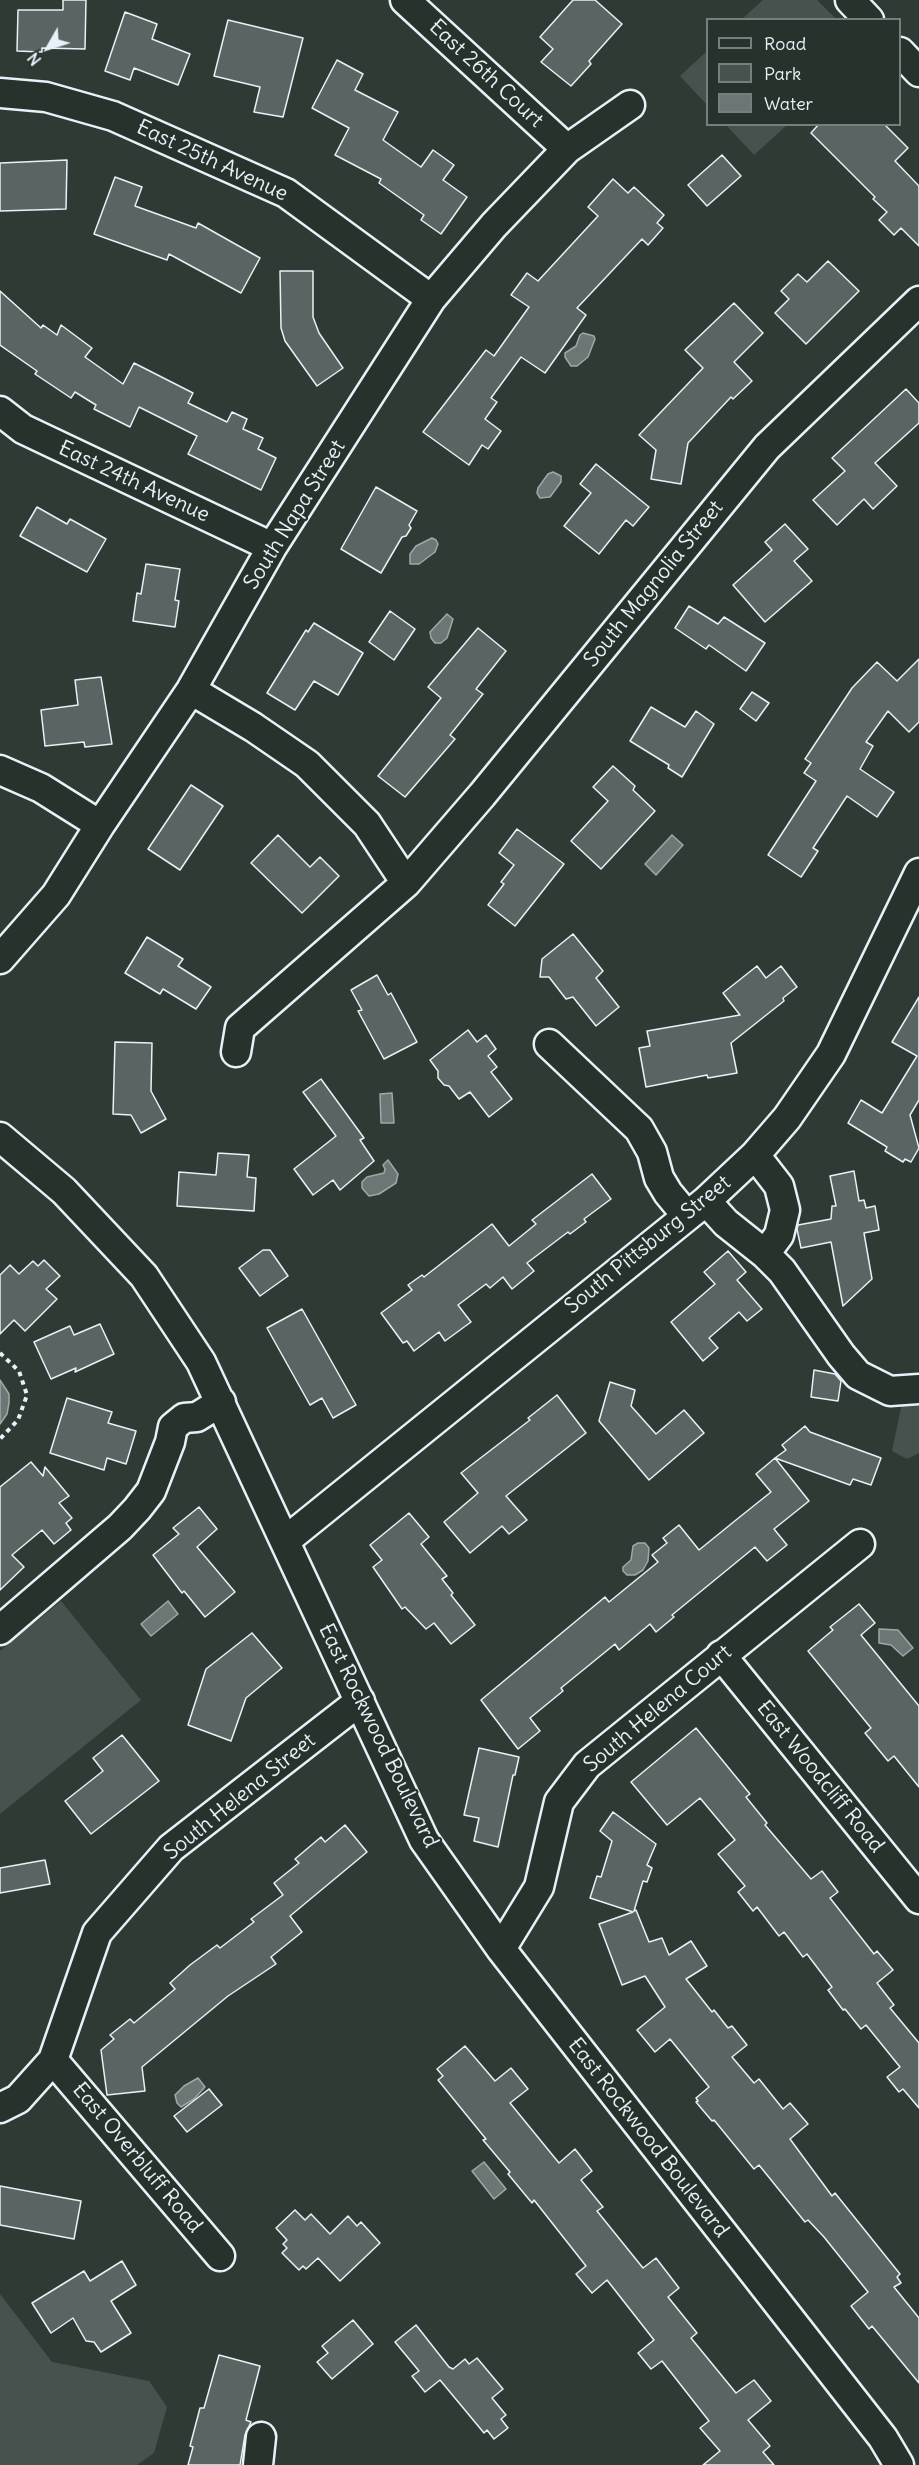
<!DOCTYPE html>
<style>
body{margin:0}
#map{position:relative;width:919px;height:2465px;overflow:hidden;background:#2e3b35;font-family:Delius,sans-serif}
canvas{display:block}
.legend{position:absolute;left:706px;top:18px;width:195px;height:108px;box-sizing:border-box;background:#26332d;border:2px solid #747f7e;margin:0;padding:8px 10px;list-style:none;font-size:18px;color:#e8f1f8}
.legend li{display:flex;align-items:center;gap:12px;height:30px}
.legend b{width:30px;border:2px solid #747f7e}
.north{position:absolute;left:18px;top:18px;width:60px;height:60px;-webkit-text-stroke:4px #26332d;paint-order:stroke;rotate:231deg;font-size:16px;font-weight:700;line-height:24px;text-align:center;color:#e8f1f8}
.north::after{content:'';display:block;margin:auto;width:21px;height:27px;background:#e8f1f8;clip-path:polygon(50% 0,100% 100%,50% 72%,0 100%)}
</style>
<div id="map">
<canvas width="919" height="2465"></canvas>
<ul class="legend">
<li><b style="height:8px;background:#26332d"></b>Road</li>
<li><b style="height:16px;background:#45524e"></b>Park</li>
<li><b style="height:16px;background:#6b7775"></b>Water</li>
</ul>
<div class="north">N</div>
</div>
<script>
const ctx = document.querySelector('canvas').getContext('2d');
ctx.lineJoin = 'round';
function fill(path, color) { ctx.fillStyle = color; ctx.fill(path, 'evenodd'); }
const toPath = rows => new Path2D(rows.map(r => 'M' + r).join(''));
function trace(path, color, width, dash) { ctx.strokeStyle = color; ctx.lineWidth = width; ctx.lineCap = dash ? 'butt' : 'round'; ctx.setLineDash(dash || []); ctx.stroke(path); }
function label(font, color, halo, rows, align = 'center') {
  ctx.font = font + ' Delius,sans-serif'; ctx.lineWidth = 4.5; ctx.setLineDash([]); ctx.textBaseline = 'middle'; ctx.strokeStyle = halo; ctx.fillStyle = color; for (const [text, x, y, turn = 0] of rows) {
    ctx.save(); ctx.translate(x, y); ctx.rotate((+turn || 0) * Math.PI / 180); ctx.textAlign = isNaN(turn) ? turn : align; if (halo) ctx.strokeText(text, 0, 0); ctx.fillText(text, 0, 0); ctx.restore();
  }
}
fill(toPath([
 [763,0,817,0,836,19,742,19],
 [707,51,707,105,680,76],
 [726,125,787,125,754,155],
 [903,1398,919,1398,919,1453,907,1459,892,1451],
 [61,1601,141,1700,0,1814,0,1651],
 [0,2294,52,2362,149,2381,167,2407,154,2453,137,2465,0,2465]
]), '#45524e');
const water = toPath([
 [583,333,594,336,595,339,588,357,577,366,571,366,565,357,565,353,576,346,580,335,583,333],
 [553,472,561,476,561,482,550,497,540,498,537,493,538,488,548,474,553,472],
 [432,538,436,540,438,544,435,552,419,564,410,564,410,554,416,546,432,538],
 [447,614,453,619,447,638,441,643,435,643,431,638,430,632,447,614],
 [672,835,683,845,656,875,645,864,672,835],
 [392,1093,394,1123,381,1123,380,1094,392,1093],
 [388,1160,398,1174,396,1183,379,1194,369,1196,362,1188,362,1182,367,1177,384,1173,385,1169,383,1165,388,1160],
 [0,1380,9,1394,9,1403,7,1414,0,1424,0,1380],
 [638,1543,645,1543,649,1548,648,1561,643,1570,635,1575,627,1575,623,1571,623,1567,631,1560,633,1546,638,1543],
 [168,1601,178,1614,151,1636,141,1624,168,1601],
 [879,1629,898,1630,913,1648,903,1656,891,1645,879,1643,879,1629],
 [198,2078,205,2087,194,2099,181,2107,177,2103,175,2095,184,2086,198,2078],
 [484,2162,506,2189,494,2199,472,2171,484,2162]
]);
fill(water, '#6b7775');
trace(water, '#9da8a9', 1.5);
const building = toPath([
 [63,0,86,0,85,49,42,48,42,52,17,51,18,10,63,10,63,0],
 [573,0,595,0,622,24,589,61,591,64,571,86,541,62,553,49,540,37,573,0],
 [125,12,157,24,152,39,190,54,178,85,134,68,130,80,105,71,125,12],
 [228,20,303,38,283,117,254,112,260,87,214,76,228,20],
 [337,60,363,74,355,90,398,112,383,140,421,167,433,150,454,165,443,180,467,197,441,234,421,220,424,215,379,183,381,179,335,155,349,128,312,108,337,60],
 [819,124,884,124,908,148,895,161,919,186,919,246,901,228,894,235,879,220,887,212,873,199,875,197,811,133,819,124],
 [722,155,741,176,707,206,688,185,722,155],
 [67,160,66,209,0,211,0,163,67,160],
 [115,177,142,187,135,206,196,228,198,223,260,258,241,293,169,254,167,260,94,234,115,177],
 [613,179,628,193,634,187,664,215,657,223,663,228,648,245,642,239,577,308,586,315,545,373,521,357,491,398,497,402,485,419,501,431,488,449,482,445,469,465,423,432,486,350,494,356,529,307,511,295,527,273,538,281,598,216,588,207,613,179],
 [828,261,859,291,806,344,775,313,789,299,781,291,798,274,807,282,828,261],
 [280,271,313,271,313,317,319,333,343,368,317,386,285,341,281,328,280,271],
 [0,291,41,328,43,325,57,335,61,325,92,348,85,357,123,384,134,363,193,393,188,403,227,422,232,412,247,419,243,429,263,438,258,449,276,458,261,490,188,454,197,436,139,407,130,427,94,409,96,405,75,392,71,398,35,374,37,371,0,345,0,291],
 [734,303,763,333,734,362,752,381,733,399,731,397,688,443,681,484,651,479,656,450,639,435,703,368,685,350,734,303],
 [906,389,919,403,919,423,875,463,897,486,873,509,864,499,837,525,813,500,845,471,832,458,906,389],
 [596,464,649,507,633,526,626,520,599,554,564,526,591,493,580,484,596,464],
 [376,487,417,511,409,525,411,528,406,536,402,537,381,573,341,549,376,487],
 [37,507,67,524,70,519,106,539,87,572,20,536,37,507],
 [785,524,808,549,794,561,812,581,765,622,733,585,772,550,765,542,785,524],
 [146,564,180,569,175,600,179,601,175,627,133,621,137,593,141,594,146,564],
 [689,606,718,624,724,617,765,643,746,671,709,645,706,649,675,628,689,606],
 [390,611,415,629,394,660,369,642,390,611],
 [314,623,363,653,338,695,314,681,295,710,267,693,306,630,308,632,314,623],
 [478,628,506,651,476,689,483,694,450,735,455,739,405,797,378,776,441,698,428,687,478,628],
 [919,659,919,722,909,732,888,711,866,742,873,746,860,769,894,792,877,817,847,796,813,848,818,851,801,877,768,855,816,781,804,773,811,763,805,759,852,688,877,662,897,681,919,659],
 [101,677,112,744,85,747,84,742,45,746,41,710,78,705,75,680,101,677],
 [752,692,769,703,756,721,740,709,752,692],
 [651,707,685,727,696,711,714,724,682,777,668,768,669,765,630,741,651,707],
 [613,766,635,786,633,790,655,811,601,869,571,841,608,801,593,787,613,766],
 [191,785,223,806,180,870,148,849,191,785],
 [517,829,564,864,515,926,488,905,504,884,501,882,514,865,499,853,517,829],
 [278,835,310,867,320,857,339,876,302,913,251,863,278,835],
 [573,934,603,971,596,978,619,1007,596,1026,573,997,566,999,549,977,540,977,542,959,573,934],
 [147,937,183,959,178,966,211,987,196,1009,163,989,160,994,125,973,147,937],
 [757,966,766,978,781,966,797,987,783,998,784,1001,731,1043,737,1073,708,1078,707,1075,646,1087,639,1048,650,1046,647,1031,740,1015,723,993,757,966],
 [377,975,388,995,391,993,417,1042,384,1059,358,1011,362,1010,351,990,377,975],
 [919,997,919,1100,910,1115,919,1148,911,1162,905,1159,903,1162,885,1151,887,1147,848,1123,861,1100,882,1113,917,1056,892,1042,919,997],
 [468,1030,477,1042,486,1035,496,1049,488,1056,497,1067,491,1072,512,1099,489,1117,470,1092,459,1099,449,1086,444,1085,438,1078,438,1071,430,1060,468,1030],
 [115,1042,152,1043,151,1091,166,1119,141,1133,131,1115,113,1114,115,1042],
 [321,1079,364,1138,360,1140,374,1161,340,1190,333,1180,313,1195,294,1169,336,1136,303,1092,321,1079],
 [218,1153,249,1155,247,1177,256,1178,254,1211,177,1206,179,1172,216,1175,218,1153],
 [854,1171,859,1201,864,1200,866,1208,875,1206,879,1230,864,1233,872,1279,843,1306,831,1242,801,1248,797,1229,798,1225,831,1219,832,1206,836,1206,830,1176,854,1171],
 [592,1174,611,1199,584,1219,586,1222,570,1234,568,1232,527,1263,534,1271,512,1289,503,1277,490,1288,486,1284,458,1305,471,1322,445,1341,439,1332,414,1351,407,1341,403,1343,381,1313,412,1290,408,1285,422,1275,424,1277,492,1224,509,1246,536,1224,532,1220,592,1174],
 [263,1250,270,1250,288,1276,260,1296,239,1268,263,1250],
 [728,1251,746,1272,737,1280,762,1309,747,1321,739,1312,709,1338,718,1348,703,1361,671,1322,715,1284,704,1272,728,1251],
 [44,1260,60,1276,46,1289,57,1299,25,1331,14,1320,0,1334,0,1275,10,1265,19,1274,33,1261,38,1266,44,1260],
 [302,1309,356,1405,333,1418,322,1398,310,1405,267,1328,302,1309],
 [100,1324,114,1354,75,1372,76,1368,51,1379,34,1342,70,1326,74,1335,100,1324],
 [814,1370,835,1374,841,1381,838,1401,811,1397,814,1370],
 [610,1382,635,1390,631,1406,656,1434,684,1410,704,1433,649,1480,599,1421,610,1382],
 [557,1395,586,1433,506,1496,527,1520,509,1534,502,1526,470,1553,444,1522,478,1493,461,1473,530,1420,528,1418,557,1395],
 [67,1398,112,1412,108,1423,136,1431,126,1464,107,1458,104,1470,50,1453,67,1398],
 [805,1426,810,1432,881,1458,871,1485,853,1479,850,1485,775,1458,786,1450,782,1445,805,1426],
 [775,1458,809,1501,774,1529,787,1545,767,1561,755,1547,672,1615,674,1617,656,1632,650,1624,619,1650,615,1644,561,1688,563,1691,530,1718,540,1731,518,1749,481,1700,605,1597,609,1602,658,1562,652,1555,667,1543,663,1538,679,1525,699,1550,736,1520,771,1492,756,1474,775,1458],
 [31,1462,43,1476,45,1467,69,1496,59,1503,72,1518,66,1523,71,1530,54,1544,42,1530,12,1555,24,1567,0,1590,0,1487,31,1462],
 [199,1507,217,1529,197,1547,235,1592,205,1617,184,1591,182,1593,153,1555,179,1534,173,1528,199,1507],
 [409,1513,429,1537,421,1544,447,1576,442,1579,453,1593,451,1595,475,1625,451,1644,434,1623,426,1629,405,1607,402,1609,373,1567,382,1560,370,1545,409,1513],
 [859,1604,875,1623,861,1635,919,1706,919,1787,894,1756,888,1761,865,1733,871,1728,808,1651,833,1630,830,1627,859,1604],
 [252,1633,282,1668,246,1698,231,1741,188,1725,206,1669,252,1633],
 [696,1728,750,1794,746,1797,767,1823,765,1825,811,1879,822,1871,838,1892,830,1898,874,1954,877,1951,893,1970,877,1983,894,2005,890,2008,919,2043,919,2108,903,2089,899,2092,887,2077,900,2067,866,2025,861,2029,845,2009,843,2010,828,1990,832,1987,807,1954,803,1957,784,1932,779,1936,757,1907,753,1911,738,1892,745,1886,718,1854,735,1840,700,1798,667,1825,631,1782,696,1728],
 [122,1735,159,1781,91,1834,65,1801,103,1771,93,1758,122,1735],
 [479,1748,519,1757,515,1775,513,1775,498,1847,474,1841,479,1818,464,1815,479,1748],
 [613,1812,656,1844,647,1865,652,1868,647,1882,643,1881,634,1911,636,1910,649,1942,662,1938,669,1955,691,1941,707,1966,686,1979,712,2012,714,2010,728,2028,732,2026,747,2045,732,2057,754,2083,759,2079,783,2109,790,2103,808,2124,790,2139,832,2196,835,2193,900,2274,897,2277,901,2283,894,2287,919,2318,919,2383,872,2326,869,2329,851,2306,868,2292,824,2237,808,2220,805,2222,759,2165,754,2169,714,2120,712,2121,696,2102,698,2101,696,2098,709,2087,670,2039,655,2052,637,2030,665,2007,645,1976,622,1985,599,1924,633,1912,590,1898,597,1876,601,1877,612,1841,600,1831,613,1812],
 [345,1825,367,1852,290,1916,302,1932,271,1957,276,1964,228,1996,142,2067,145,2091,107,2095,101,2050,114,2039,110,2035,130,2019,134,2023,175,1989,170,1983,190,1965,217,1945,220,1948,254,1922,251,1919,283,1895,274,1883,299,1863,295,1859,321,1837,325,1842,345,1825],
 [45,1860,50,1884,0,1893,0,1868,45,1860],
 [465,2046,495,2081,511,2068,528,2089,510,2103,559,2163,575,2149,592,2171,581,2180,603,2207,597,2211,643,2268,656,2258,679,2288,668,2297,697,2333,691,2338,736,2393,754,2380,771,2401,748,2420,770,2446,763,2452,774,2465,703,2465,720,2451,700,2428,709,2421,662,2361,651,2369,638,2353,654,2340,607,2280,592,2293,576,2274,586,2266,534,2200,532,2203,508,2174,510,2172,483,2140,486,2139,438,2080,443,2076,437,2069,465,2046],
 [209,2089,222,2105,187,2132,174,2116,209,2089],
 [0,2186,81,2201,74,2239,0,2225,0,2186],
 [295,2210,305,2220,311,2214,330,2234,348,2216,357,2226,361,2222,380,2243,340,2281,318,2258,306,2269,303,2266,299,2270,282,2253,287,2248,283,2244,287,2240,276,2228,295,2210],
 [122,2261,136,2285,111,2301,131,2333,101,2352,94,2342,86,2341,73,2318,51,2333,32,2303,84,2271,90,2281,122,2261],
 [353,2320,373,2344,332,2379,317,2362,328,2353,322,2346,353,2320],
 [416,2325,449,2367,453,2369,465,2359,469,2364,477,2358,503,2389,492,2398,506,2415,501,2419,508,2428,494,2439,487,2430,484,2433,440,2380,425,2392,412,2376,419,2371,395,2342,416,2325],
 [219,2355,260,2366,246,2420,251,2422,245,2435,240,2465,188,2465,193,2447,190,2446,200,2408,204,2408,219,2355]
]);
fill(building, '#596563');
trace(building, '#e8f1f8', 1.5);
const minor = toPath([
 [405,0,567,149],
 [850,0,869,20],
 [900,52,919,72],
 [0,93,46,97,113,116,286,193,431,299],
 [0,411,23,429,272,547],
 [191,690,253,727,307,764,367,824,406,883],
 [0,770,41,788,100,825],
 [0,959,56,895,100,825,191,690,272,547,431,299,494,225,567,149,630,105],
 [549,1044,639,1129,652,1152,659,1178,668,1193,687,1216],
 [236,1052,240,1028,406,883,482,795,767,447,919,301],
 [0,1137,64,1191,144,1276,201,1362,424,1840,501,1949,883,2438,899,2465],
 [755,1155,779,1186,785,1210,779,1235,765,1254],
 [706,1201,726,1223,765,1254,782,1271,841,1355,858,1375,890,1391,919,1389],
 [285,1541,706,1201,755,1155,787,1118,831,1054,919,873],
 [0,1630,120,1527,137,1509,151,1491,170,1442,173,1427,184,1418,197,1417,221,1402],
 [721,1655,919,1899],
 [501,1949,539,1887,559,1802,587,1765,860,1544],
 [53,2060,220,2256],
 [0,2108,18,2099,53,2060,97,1933,171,1848,360,1701],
 [258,2465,261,2437]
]);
trace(minor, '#e8f1f8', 33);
trace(toPath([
 [0,1353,19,1371,27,1395,18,1420,0,1439]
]), '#e8f1f8', 4, [4.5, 4.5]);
trace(minor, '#26332d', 28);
label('21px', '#e8f1f8', '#26332d', [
 ["East 26th Court",486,74,43],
 ["East 25th Avenue",212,161,25],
 ["East 24th Avenue",134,482,25],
 ["South Napa Street",295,515,-58],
 ["South Magnolia Street",654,584,-51],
 ["South Pittsburg Street",648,1245,-39],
 ["South Helena Court",658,1709,-40],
 ["East Rockwood Boulevard",378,1736,64],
 ["East Woodcliff Road",820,1777,51],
 ["South Helena Street",240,1797,-39],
 ["East Rockwood Boulevard",648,2138,52],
 ["East Overbluff Road",137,2158,50]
]);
</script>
